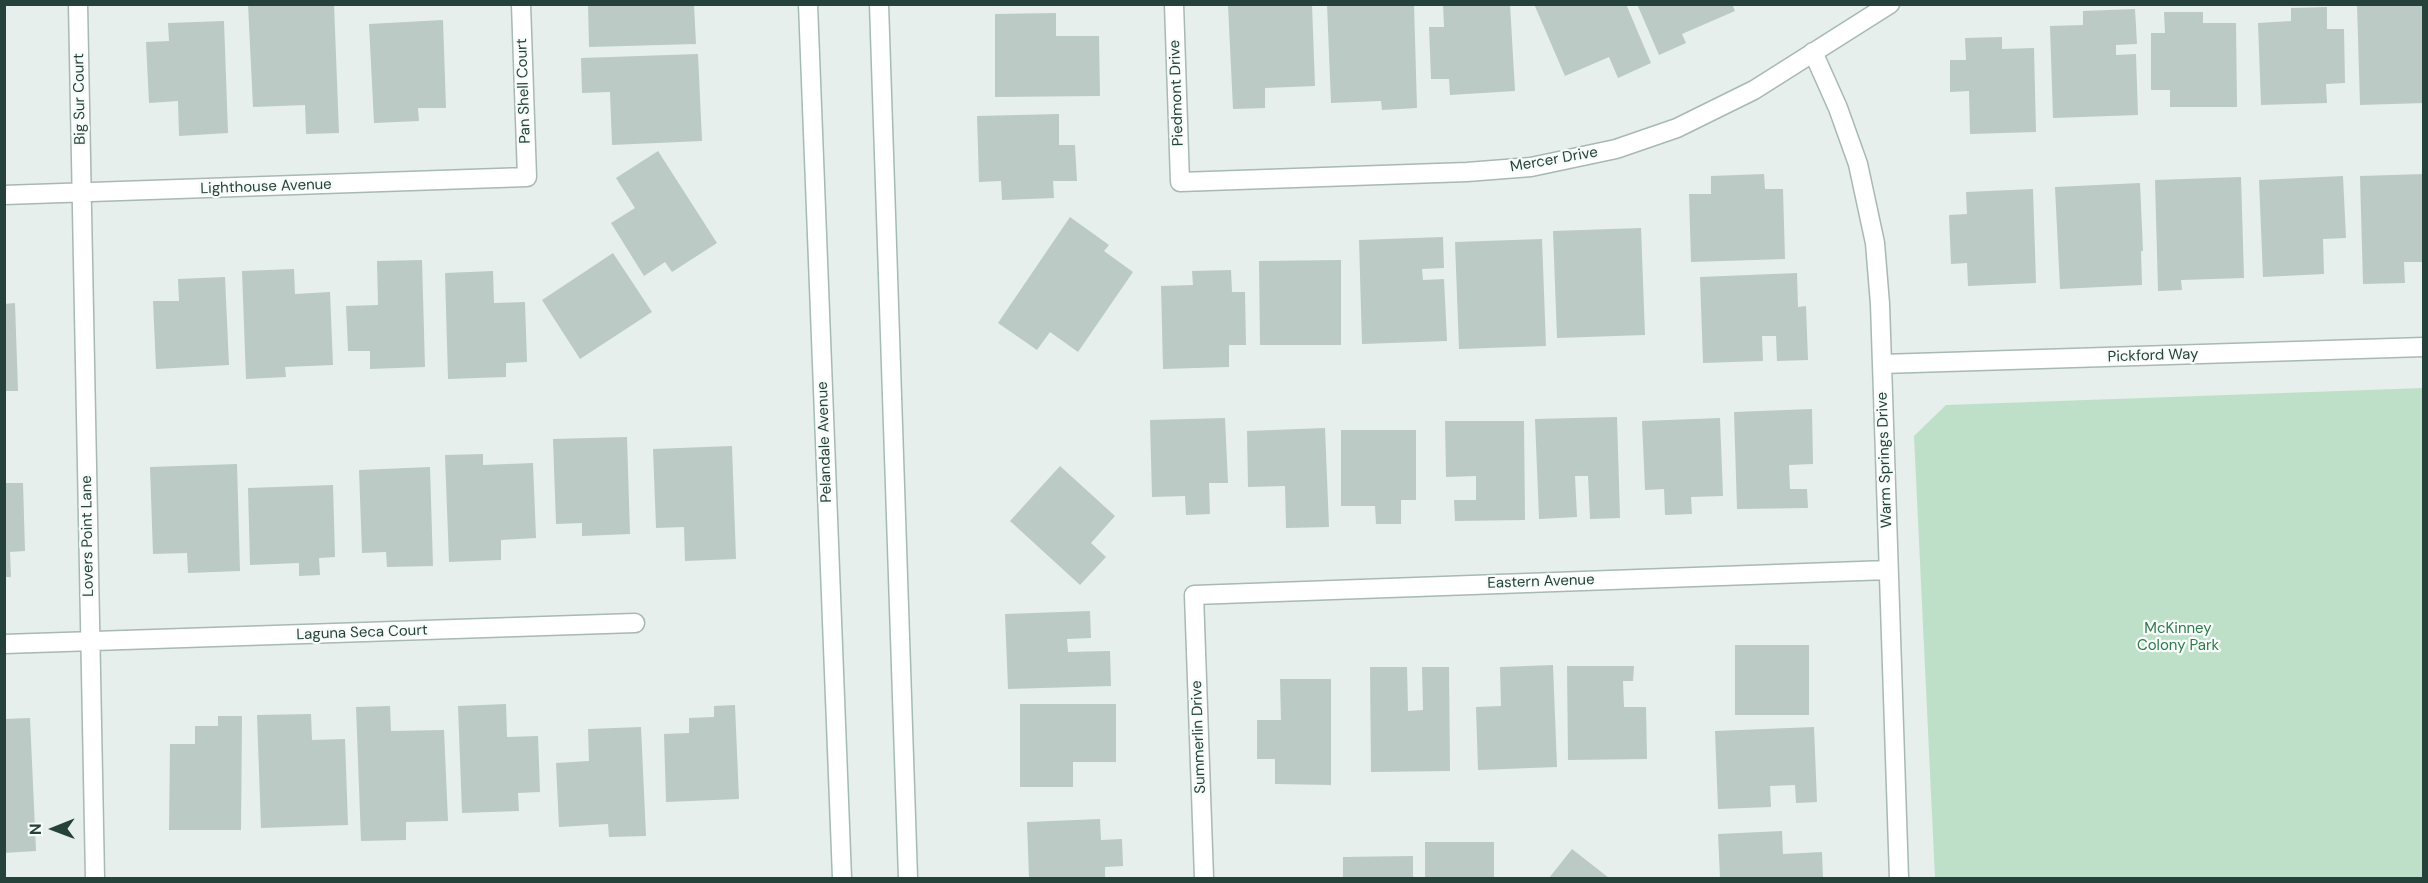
<!DOCTYPE html>
<style>
body{margin:0}
#map{position:relative;width:2428px;height:883px;overflow:hidden;background:#e6efeb;font-family:"DM Sans",sans-serif}
canvas{display:block}
.frame{position:absolute;inset:0;border:6px solid #24423a;pointer-events:none}
.north{position:absolute;left:24px;top:799px;width:60px;height:60px;-webkit-text-stroke:4px #f7fbf9;paint-order:stroke;rotate:269deg;font-size:16px;font-weight:700;line-height:24px;text-align:center;color:#24423a}
.north::after{content:'';display:block;margin:auto;width:21px;height:27px;background:#24423a;clip-path:polygon(50% 0,100% 100%,50% 72%,0 100%)}
</style>
<div id="map">
<canvas width="2428" height="883"></canvas>
<div class="frame"></div>
<div class="north">N</div>
</div>
<script>
const ctx = document.querySelector('canvas').getContext('2d');
ctx.lineJoin = 'round';
function fill(path, color) { ctx.fillStyle = color; ctx.fill(path, 'evenodd'); }
const toPath = rows => new Path2D(rows.map(r => 'M' + r).join(''));
function trace(path, color, width, dash) { ctx.strokeStyle = color; ctx.lineWidth = width; ctx.lineCap = dash ? 'butt' : 'round'; ctx.setLineDash(dash || []); ctx.stroke(path); }
function label(font, color, halo, rows, align = 'center') {
  ctx.font = font + ' "DM Sans",sans-serif'; ctx.lineWidth = 4.5; ctx.setLineDash([]); ctx.textBaseline = 'middle'; ctx.strokeStyle = halo; ctx.fillStyle = color; for (const [text, x, y, turn = 0] of rows) {
    ctx.save(); ctx.translate(x, y); ctx.rotate((+turn || 0) * Math.PI / 180); ctx.textAlign = isNaN(turn) ? turn : align; if (halo) ctx.strokeText(text, 0, 0); ctx.fillText(text, 0, 0); ctx.restore();
  }
}
fill(toPath([
 [2423,388,2423,878,1935,878,1914,436,1946,405]
]), '#bfe0c8');
fill(toPath([
 [248,4,334,4,339,133,306,134,305,105,253,107],
 [588,4,694,5,696,44,589,47],
 [1312,4,1315,86,1265,88,1265,108,1233,109,1228,5],
 [1327,4,1414,4,1417,108,1382,110,1381,101,1331,103],
 [1443,4,1510,4,1515,91,1450,95,1449,79,1431,79,1429,27,1444,27],
 [1534,4,1626,4,1651,63,1618,78,1609,57,1565,76],
 [1637,4,1732,4,1735,11,1682,34,1686,43,1659,55],
 [2357,4,2424,4,2424,103,2360,105],
 [2327,7,2327,29,2344,29,2345,83,2326,84,2327,103,2261,105,2258,23,2291,21,2291,8],
 [2135,9,2137,44,2116,45,2116,55,2136,54,2138,115,2053,118,2050,26,2083,25,2083,11],
 [2164,12,2203,12,2203,23,2236,23,2237,107,2170,107,2170,90,2151,90,2151,33,2165,33],
 [1056,13,1056,36,1099,36,1100,96,995,97,995,14],
 [443,20,446,108,418,108,419,121,374,123,369,24],
 [224,21,228,133,179,136,178,101,149,103,146,42,169,41,168,23],
 [2002,37,2002,49,2034,48,2036,132,1970,134,1969,91,1950,92,1950,60,1966,60,1965,38],
 [698,54,702,141,612,145,610,92,582,93,581,58],
 [1059,114,1059,145,1075,145,1077,181,1053,181,1054,198,1002,200,1001,181,979,182,977,116],
 [658,151,717,243,672,272,665,262,644,276,611,223,635,208,616,178],
 [1764,174,1765,189,1783,189,1785,259,1691,262,1689,194,1711,194,1711,176],
 [2424,174,2424,262,2404,262,2405,283,2363,284,2360,176],
 [2343,176,2346,238,2323,239,2324,274,2263,277,2259,180],
 [2241,177,2244,278,2181,280,2182,290,2158,291,2155,180],
 [2140,183,2143,251,2141,251,2142,285,2060,289,2055,187],
 [2033,189,2036,283,1968,286,1967,263,1951,264,1949,215,1967,214,1966,192],
 [1070,217,1109,245,1104,251,1133,272,1078,352,1050,332,1037,350,998,323],
 [1641,228,1645,335,1557,338,1553,231],
 [1443,237,1444,268,1422,269,1423,280,1444,279,1447,341,1362,344,1359,240],
 [1542,239,1546,346,1459,349,1455,242],
 [613,253,652,312,580,359,542,300],
 [422,260,425,367,370,369,370,351,348,351,346,306,378,305,377,261],
 [1341,260,1341,345,1260,345,1259,261],
 [294,269,295,294,330,292,333,365,285,367,286,377,246,379,242,271],
 [1231,270,1232,292,1245,292,1246,345,1229,345,1229,367,1163,369,1161,286,1193,285,1192,271],
 [493,271,494,303,525,302,527,362,506,363,506,377,448,379,445,273],
 [1797,273,1798,307,1806,306,1808,360,1777,361,1776,336,1762,336,1763,361,1703,363,1700,277],
 [225,277,229,365,156,369,153,301,179,301,178,279],
 [15,303,18,391,4,391,4,304],
 [1812,409,1813,464,1789,465,1790,489,1807,489,1808,508,1737,509,1734,412],
 [1617,417,1620,518,1590,519,1588,476,1575,476,1577,517,1539,519,1535,419],
 [1225,418,1228,483,1209,483,1210,514,1186,515,1185,496,1152,497,1150,420],
 [1720,418,1723,496,1691,497,1692,514,1665,515,1664,489,1645,490,1642,421],
 [1445,421,1524,421,1525,520,1455,521,1454,500,1476,500,1476,476,1446,477],
 [1325,428,1329,527,1286,528,1285,486,1248,487,1247,431],
 [1341,430,1416,430,1416,500,1401,500,1401,524,1376,524,1375,506,1341,506],
 [627,437,630,534,582,536,582,523,556,524,553,439],
 [732,446,736,559,685,561,684,527,656,528,653,449],
 [483,454,483,465,533,463,536,538,501,540,501,560,449,562,445,455],
 [237,464,240,571,188,573,187,553,153,554,150,467],
 [1060,466,1115,516,1091,543,1106,557,1080,585,1010,521],
 [430,467,433,566,387,567,386,552,362,553,359,470],
 [4,483,23,483,25,551,10,552,11,577,4,577],
 [333,485,335,557,319,558,320,575,299,576,299,563,250,565,248,488],
 [1090,611,1091,638,1067,639,1068,652,1110,651,1111,686,1008,689,1005,614],
 [1735,645,1809,645,1809,715,1735,715],
 [1553,665,1557,767,1478,770,1476,707,1501,706,1500,667],
 [1567,666,1634,666,1633,681,1623,681,1624,707,1646,707,1647,759,1568,760],
 [1370,667,1407,667,1408,711,1423,710,1422,667,1449,667,1450,771,1371,772],
 [1280,679,1331,679,1331,785,1275,784,1275,759,1257,759,1257,720,1281,720],
 [506,704,507,737,538,736,540,792,518,793,519,811,462,813,458,706],
 [1020,704,1116,704,1116,762,1073,762,1073,787,1020,787],
 [735,705,739,799,666,802,664,734,689,733,689,718,714,717,714,706],
 [390,706,391,731,444,730,448,821,406,822,406,840,361,841,356,707],
 [311,714,312,740,345,739,348,825,261,828,257,715],
 [218,716,242,716,241,830,169,830,170,744,195,744,195,726,218,726],
 [30,718,36,851,4,853,4,719],
 [641,727,646,836,609,837,608,824,559,827,556,763,589,761,588,729],
 [1814,727,1817,802,1796,803,1795,785,1770,786,1771,807,1718,809,1715,731],
 [1100,819,1101,840,1122,839,1123,866,1105,867,1105,878,1029,878,1027,822],
 [1782,831,1783,854,1822,852,1823,878,1720,878,1718,834],
 [1425,842,1494,842,1494,878,1425,878],
 [1572,849,1609,878,1549,878],
 [1413,856,1413,878,1343,878,1343,857]
]), '#bbcac4');
const minor = toPath([
 [78,4,95,878],
 [1174,4,1180,182,1467,172,1531,167,1616,149,1677,128,1754,90,1890,4],
 [1813,52,1838,108,1858,164,1875,243,1880,304,1899,878],
 [4,195,527,177,521,4],
 [1882,364,2424,347],
 [4,644,635,623],
 [1204,878,1194,595,1888,570]
]);
const secondary = toPath([
 [808,4,842,878],
 [879,4,908,878]
]);
trace(minor, '#a8b8b2', 21);
trace(secondary, '#a4bbb3', 21);
trace(minor, '#fff', 18);
trace(secondary, '#fff', 18);
label('15px', '#24423a', '#f7fbf9', [
 ["Pan Shell Court",524,91,-92],
 ["Piedmont Drive",1177,93,-92],
 ["Big Sur Court",80,99,-91],
 ["Mercer Drive",1554,160,-10],
 ["Lighthouse Avenue",266,187,-2],
 ["Pickford Way",2153,356,-2],
 ["Pelandale Avenue",825,442,-92],
 ["Warm Springs Drive",1885,460,-92],
 ["Lovers Point Lane",88,536,-91],
 ["Eastern Avenue",1541,582,-2],
 ["Laguna Seca Court",362,633,-2],
 ["Summerlin Drive",1199,737,-92]
]);
label('15px', '#2d7a4b', '#f7fbf9', [
 ["McKinney",2178,629],
 ["Colony Park",2178,646]
]);
</script>
